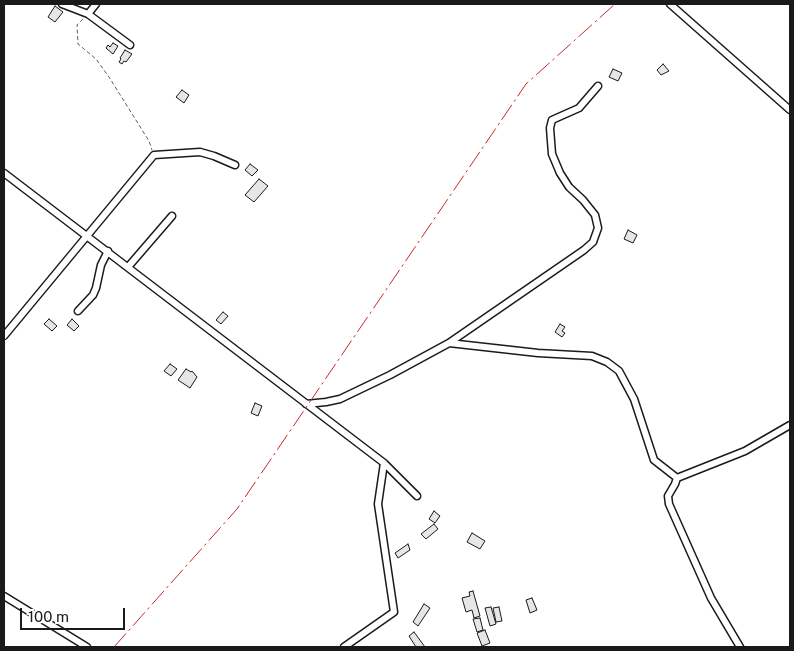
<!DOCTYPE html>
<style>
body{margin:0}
#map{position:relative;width:794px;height:651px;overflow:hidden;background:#fff;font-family:"Public Sans",sans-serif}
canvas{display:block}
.frame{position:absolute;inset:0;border:5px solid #1a1a1a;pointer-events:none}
.scale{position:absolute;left:20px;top:608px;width:105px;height:22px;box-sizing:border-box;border:2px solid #1a1a1a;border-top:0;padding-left:6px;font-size:15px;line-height:18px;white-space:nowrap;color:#1a1a1a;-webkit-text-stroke:4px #fff;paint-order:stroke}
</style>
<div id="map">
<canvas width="794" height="651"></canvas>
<div class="frame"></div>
<div class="scale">100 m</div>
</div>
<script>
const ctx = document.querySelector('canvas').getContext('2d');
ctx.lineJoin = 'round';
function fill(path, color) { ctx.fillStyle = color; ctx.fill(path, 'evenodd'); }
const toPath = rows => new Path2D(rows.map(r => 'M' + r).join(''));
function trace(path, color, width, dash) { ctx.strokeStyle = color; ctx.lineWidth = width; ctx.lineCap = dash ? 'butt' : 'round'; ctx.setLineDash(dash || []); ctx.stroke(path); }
const building = toPath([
 [55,6,63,12,55,22,48,17,55,6],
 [113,43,118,46,113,54,106,48,108,45,110,47,113,43],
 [125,50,132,54,126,62,124,61,122,64,119,62,121,59,120,58,125,50],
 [663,64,669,71,661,75,657,70,663,64],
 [613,69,622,73,618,81,609,77,613,69],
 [182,90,189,95,184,103,176,97,182,90],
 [250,164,258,170,252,176,245,170,250,164],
 [259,179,268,186,254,202,245,195,259,179],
 [628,230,637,235,633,243,624,239,628,230],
 [223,312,228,316,221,324,216,320,223,312],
 [49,319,57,326,52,331,44,324,49,319],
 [72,319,79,326,74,331,67,325,72,319],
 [560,324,565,327,562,331,565,333,562,337,555,332,560,324],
 [170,364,177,369,171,376,164,371,170,364],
 [186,369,191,372,192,371,197,377,190,388,178,380,186,369],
 [255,403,262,406,258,416,251,413,255,403],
 [434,511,440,516,435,523,429,519,434,511],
 [434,524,438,529,426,539,421,534,434,524],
 [472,533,485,541,480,549,467,542,472,533],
 [408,544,410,550,398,558,395,553,408,544],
 [473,591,480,616,474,618,472,610,466,612,462,598,470,596,469,592,473,591],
 [532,598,537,610,530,613,526,600,532,598],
 [424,604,430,608,418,626,413,622,424,604],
 [491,607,496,624,490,626,485,608,491,607],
 [499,607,502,621,496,622,493,608,499,607],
 [480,618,483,630,477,632,473,619,480,618],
 [485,630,490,643,482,646,477,633,485,630],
 [414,632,425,647,416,647,409,636,414,632]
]);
fill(building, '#e6e6e6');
trace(building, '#1a1a1a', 1);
const minor = toPath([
 [62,4,88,14,130,45],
 [670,4,790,110],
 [88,14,96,4],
 [4,173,384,463,417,496],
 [128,267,172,216],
 [78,311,93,295,96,288,101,265,108,251],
 [4,336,154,155,200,152,214,156,235,165],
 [449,343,538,353,592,356,607,362,619,371,634,399,654,460,677,478,675,484,668,496,669,504,711,598,740,647],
 [306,404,326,402,340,399,390,375,449,343,584,250,593,242,598,228,595,215,583,200,569,187,560,173,552,154,550,128,552,120,579,108,598,86],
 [677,478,745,451,790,425],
 [4,596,87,647],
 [344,647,394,612,378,504,384,463]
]);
trace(minor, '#1a1a1a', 9);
trace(toPath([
 [83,19,77,25,78,44,96,59,109,77,149,141,152,150]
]), '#5f5f5f', 1, [4, 2.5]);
trace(minor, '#fff', 6);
trace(toPath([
 [114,647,237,509,526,84,615,4]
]), '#c62828', 1, [18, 4, 2.5, 4]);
</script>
